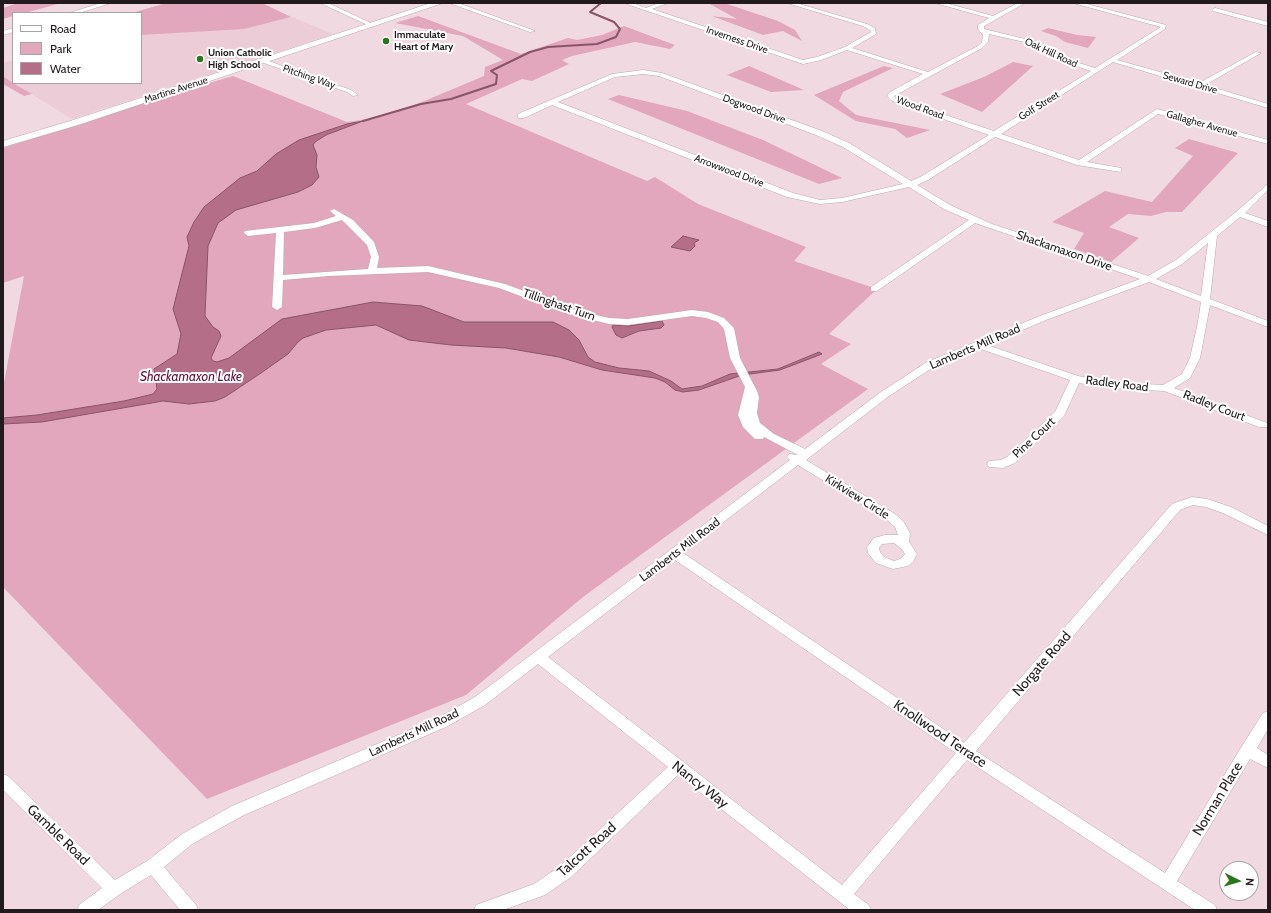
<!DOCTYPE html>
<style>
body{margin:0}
#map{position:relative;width:1271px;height:913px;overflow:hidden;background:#f0d9e0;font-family:Cabin,sans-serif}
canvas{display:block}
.frame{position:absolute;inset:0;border:4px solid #231a1d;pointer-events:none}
.legend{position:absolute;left:12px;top:12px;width:130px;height:72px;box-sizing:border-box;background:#fff;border:1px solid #a7a3a5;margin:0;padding:5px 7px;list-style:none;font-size:12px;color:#231a1d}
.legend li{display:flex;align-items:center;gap:8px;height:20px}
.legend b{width:20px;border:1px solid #a7a3a5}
.north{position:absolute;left:1219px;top:861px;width:40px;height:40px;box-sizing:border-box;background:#fff;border:1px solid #a7a3a5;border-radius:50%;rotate:95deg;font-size:11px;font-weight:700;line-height:16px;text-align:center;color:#231a1d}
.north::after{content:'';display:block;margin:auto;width:14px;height:18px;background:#2a761c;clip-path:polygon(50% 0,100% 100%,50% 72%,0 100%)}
</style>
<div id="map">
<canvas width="1271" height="913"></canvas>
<div class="frame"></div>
<ul class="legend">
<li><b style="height:5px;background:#fff"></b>Road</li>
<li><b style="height:11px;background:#e2a7bc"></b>Park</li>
<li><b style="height:11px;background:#b46e88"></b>Water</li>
</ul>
<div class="north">N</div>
</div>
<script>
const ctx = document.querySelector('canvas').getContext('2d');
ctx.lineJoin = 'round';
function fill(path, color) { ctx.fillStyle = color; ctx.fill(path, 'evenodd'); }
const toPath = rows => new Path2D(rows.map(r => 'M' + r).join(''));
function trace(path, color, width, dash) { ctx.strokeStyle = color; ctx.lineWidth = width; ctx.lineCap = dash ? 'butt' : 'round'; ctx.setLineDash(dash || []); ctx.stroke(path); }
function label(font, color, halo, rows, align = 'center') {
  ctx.font = font + ' Cabin,sans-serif'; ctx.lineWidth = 4; ctx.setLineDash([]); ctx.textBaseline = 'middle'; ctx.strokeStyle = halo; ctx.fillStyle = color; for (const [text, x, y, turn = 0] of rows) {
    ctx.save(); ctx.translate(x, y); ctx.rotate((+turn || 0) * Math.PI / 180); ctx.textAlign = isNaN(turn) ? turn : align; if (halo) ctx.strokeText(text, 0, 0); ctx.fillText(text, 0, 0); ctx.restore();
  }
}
fill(toPath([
 [258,3,333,34,72,119,14,83,141,83,141,21],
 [13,60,13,82,3,76,3,63]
]), '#ecccd7');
fill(toPath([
 [18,3,61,3,25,13,13,13,13,16,3,19,3,8],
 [166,3,262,3,291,17,244,29,141,35,141,13,132,13],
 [714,3,724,3,778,21,795,30,802,41,783,31,763,35,712,16,737,19,710,4],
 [418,16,521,54,568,38,577,40,602,35,624,26,675,45,670,49,635,42,572,56,562,60,569,64,532,81,522,79,466,104,647,181,655,177,698,204,806,247,794,261,877,289,829,334,851,344,821,364,868,389,583,597,466,695,207,799,3,587,3,388,24,276,3,283,3,148,151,100,233,76,347,122,375,118,422,102,484,76,485,67,503,60,463,36,395,23],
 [1048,28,1077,35,1096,37,1088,48,1065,42,1056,36,1041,31],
 [1013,62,1033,66,982,112,940,94,984,77],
 [749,66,804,90,771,92,727,75],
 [884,66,893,68,843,92,839,101,856,115,930,130,907,138,895,129,856,121,814,95],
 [3,76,13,83,32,94,24,96,3,84],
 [619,95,687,111,763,140,842,178,819,184,608,99],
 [1189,139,1238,153,1182,212,1166,212,1151,216,1128,214,1109,227,1139,238,1111,262,1074,249,1084,233,1052,222,1105,191,1152,202,1193,156,1175,148]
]), '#e2a7bc');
const water = toPath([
 [363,121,326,135,315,142,313,145,317,155,316,167,319,177,312,185,298,192,236,210,218,223,208,246,205,316,213,327,219,331,221,336,211,358,213,361,217,362,229,358,282,319,373,302,422,306,464,322,553,322,569,330,579,340,588,357,595,362,619,368,649,371,671,381,682,389,702,386,730,374,778,369,819,352,822,354,780,370,742,375,699,390,683,392,675,390,665,382,655,378,602,370,559,357,506,348,451,345,409,340,376,325,326,330,303,338,298,342,288,354,261,373,225,397,215,401,189,404,163,401,42,422,3,424,3,418,37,415,124,401,153,394,157,389,154,369,177,354,181,334,173,309,189,246,187,237,194,222,204,207,240,178,257,171,276,154,299,140,347,124,363,121],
 [683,236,699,240,694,243,695,246,690,251,671,247,683,236],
 [662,321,664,325,661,328,639,331,622,338,616,335,612,327,613,325,628,326,662,321]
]);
fill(water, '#b46e88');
trace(water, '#885568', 1);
trace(toPath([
 [363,121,421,104,451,99,496,84,497,75,491,71,530,52,548,47,597,44,616,37,620,29,614,22,590,12,601,3]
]), '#885568', 2);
const street = toPath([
 [101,3,111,3,79,13,69,13,101,3],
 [320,3,328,3,375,25,370,26,320,3],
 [449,3,458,3,535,31,530,32,449,3],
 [624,3,633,3,646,8,659,3,668,3,652,9,803,60,817,57,845,47,871,32,870,30,863,26,787,3,796,3,867,24,875,28,876,34,852,48,928,72,978,46,982,42,983,35,978,29,978,25,989,18,935,3,945,3,993,16,1018,3,1025,3,984,26,984,29,1033,41,1066,59,1095,68,1161,27,1073,3,1083,3,1166,25,1165,29,1117,60,1199,83,1256,52,1261,53,1205,85,1268,104,1268,108,1113,62,1001,134,1079,160,1157,109,1268,140,1268,144,1158,114,1087,162,1121,168,1121,172,1077,165,995,137,928,180,917,185,950,205,992,224,1148,276,1176,260,1236,212,1268,184,1268,190,1245,213,1268,221,1268,227,1240,217,1217,236,1210,299,1268,321,1268,327,1210,305,1200,358,1190,378,1174,388,1267,423,1267,427,1259,427,1164,391,1110,388,1079,383,1064,416,1015,463,1003,468,989,467,987,464,989,461,1001,460,1007,457,1055,412,1070,380,978,348,935,366,889,396,806,460,895,514,903,521,910,533,909,542,917,554,913,562,908,566,893,569,876,563,868,553,867,547,874,538,885,535,898,535,895,527,887,520,798,465,683,553,964,743,1172,504,1192,497,1207,499,1231,507,1268,526,1268,535,1223,513,1206,507,1193,505,1180,510,976,751,1165,873,1242,746,1263,713,1268,711,1268,729,1257,748,1268,755,1268,768,1250,759,1177,881,1215,905,1217,910,1195,910,967,760,854,894,869,905,871,910,850,910,678,775,571,877,545,895,503,910,474,910,476,905,534,884,559,867,668,767,538,664,485,705,448,726,242,816,192,844,164,867,196,905,198,910,180,910,151,875,120,894,98,910,77,910,79,905,102,888,3,790,3,774,8,776,115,880,147,861,182,834,232,806,438,718,475,697,790,460,787,457,789,454,798,455,764,437,763,439,755,439,743,427,738,415,745,387,730,358,724,329,718,322,706,318,692,316,628,325,609,324,569,314,499,288,428,272,328,276,283,280,282,307,277,310,272,307,276,233,248,236,244,233,245,231,314,223,336,216,330,211,334,209,353,220,374,242,379,257,377,268,428,266,505,284,575,310,609,318,628,319,692,310,708,312,724,318,734,328,740,358,757,391,759,397,757,413,760,423,774,434,805,449,881,392,927,362,1040,316,1140,279,975,223,877,291,871,291,871,287,969,220,944,209,909,187,842,202,820,204,787,197,552,105,524,118,518,118,518,114,612,74,643,70,662,73,822,131,849,143,911,181,922,176,989,135,892,101,887,96,890,92,923,74,847,50,821,60,803,64,624,3],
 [989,34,1029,43,1062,61,1091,71,994,131,896,99,894,96,982,48,988,42,989,34],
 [643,74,659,76,816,135,843,147,903,184,842,198,820,200,793,193,558,102,615,77,643,74],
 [342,220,367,245,371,257,368,269,283,275,284,232,315,228,342,220],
 [1208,243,1201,296,1156,279,1182,264,1208,243],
 [1149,282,1201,302,1198,322,1190,358,1182,374,1163,385,1110,382,1078,376,987,345,1046,320,1149,282],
 [894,543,902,549,905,554,900,559,894,561,884,557,880,552,879,548,882,544,894,543],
 [675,560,956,753,842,885,548,657,675,560],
 [1215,8,1268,22,1268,26,1213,11,1212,10,1215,8],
 [13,28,13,32,3,35,3,31,13,28],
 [263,59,351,90,358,95,353,96,347,92,261,62,260,61,263,59]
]);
const secondary = toPath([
 [431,3,443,3,78,125,3,147,3,141,70,121,431,3]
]);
trace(street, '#bda7ae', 1);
trace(secondary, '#bda7ae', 1);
fill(street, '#fff');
fill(secondary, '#fff');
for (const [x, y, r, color] of [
 [386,41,4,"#2a761c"],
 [200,59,4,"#2a761c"]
]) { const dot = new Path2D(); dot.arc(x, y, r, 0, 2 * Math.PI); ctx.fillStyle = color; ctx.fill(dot); trace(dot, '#fff', 1.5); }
label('bold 10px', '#231a1d', '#fff', [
 ["Immaculate",394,35],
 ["Heart of Mary",394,47],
 ["Union Catholic",208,53],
 ["High School",208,65]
], 'left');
label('10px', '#231a1d', '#fff', [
 ["Inverness Drive",737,40,19],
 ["Oak Hill Road",1051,53,25],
 ["Pitching Way",309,77,19],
 ["Seward Drive",1190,83,16],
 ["Martine Avenue",176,90,-18],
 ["Golf Street",1039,106,-32],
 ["Wood Road",920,108,20],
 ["Dogwood Drive",754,109,20],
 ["Gallagher Avenue",1202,124,16],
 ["Arrowwood Drive",729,171,21]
]);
label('12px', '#231a1d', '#fff', [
 ["Shackamaxon Drive",1064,251,19],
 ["Tillinghast Turn",559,305,19],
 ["Lamberts Mill Road",975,347,-23],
 ["Radley Road",1117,384,7],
 ["Radley Court",1214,406,21],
 ["Pine Court",1034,438,-43],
 ["Kirkview Circle",857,497,32],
 ["Lamberts Mill Road",680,550,-37],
 ["Lamberts Mill Road",414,733,-25]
]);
label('italic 13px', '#650e3a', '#fff', [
 ["Shackamaxon Lake",191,377]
]);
label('14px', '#231a1d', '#fff', [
 ["Norgate Road",1042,664,-49],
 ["Knollwood Terrace",940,734,34],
 ["Nancy Way",700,785,38],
 ["Norman Place",1218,799,-59],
 ["Gamble Road",58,835,44],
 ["Talcott Road",587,850,-42]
]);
</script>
